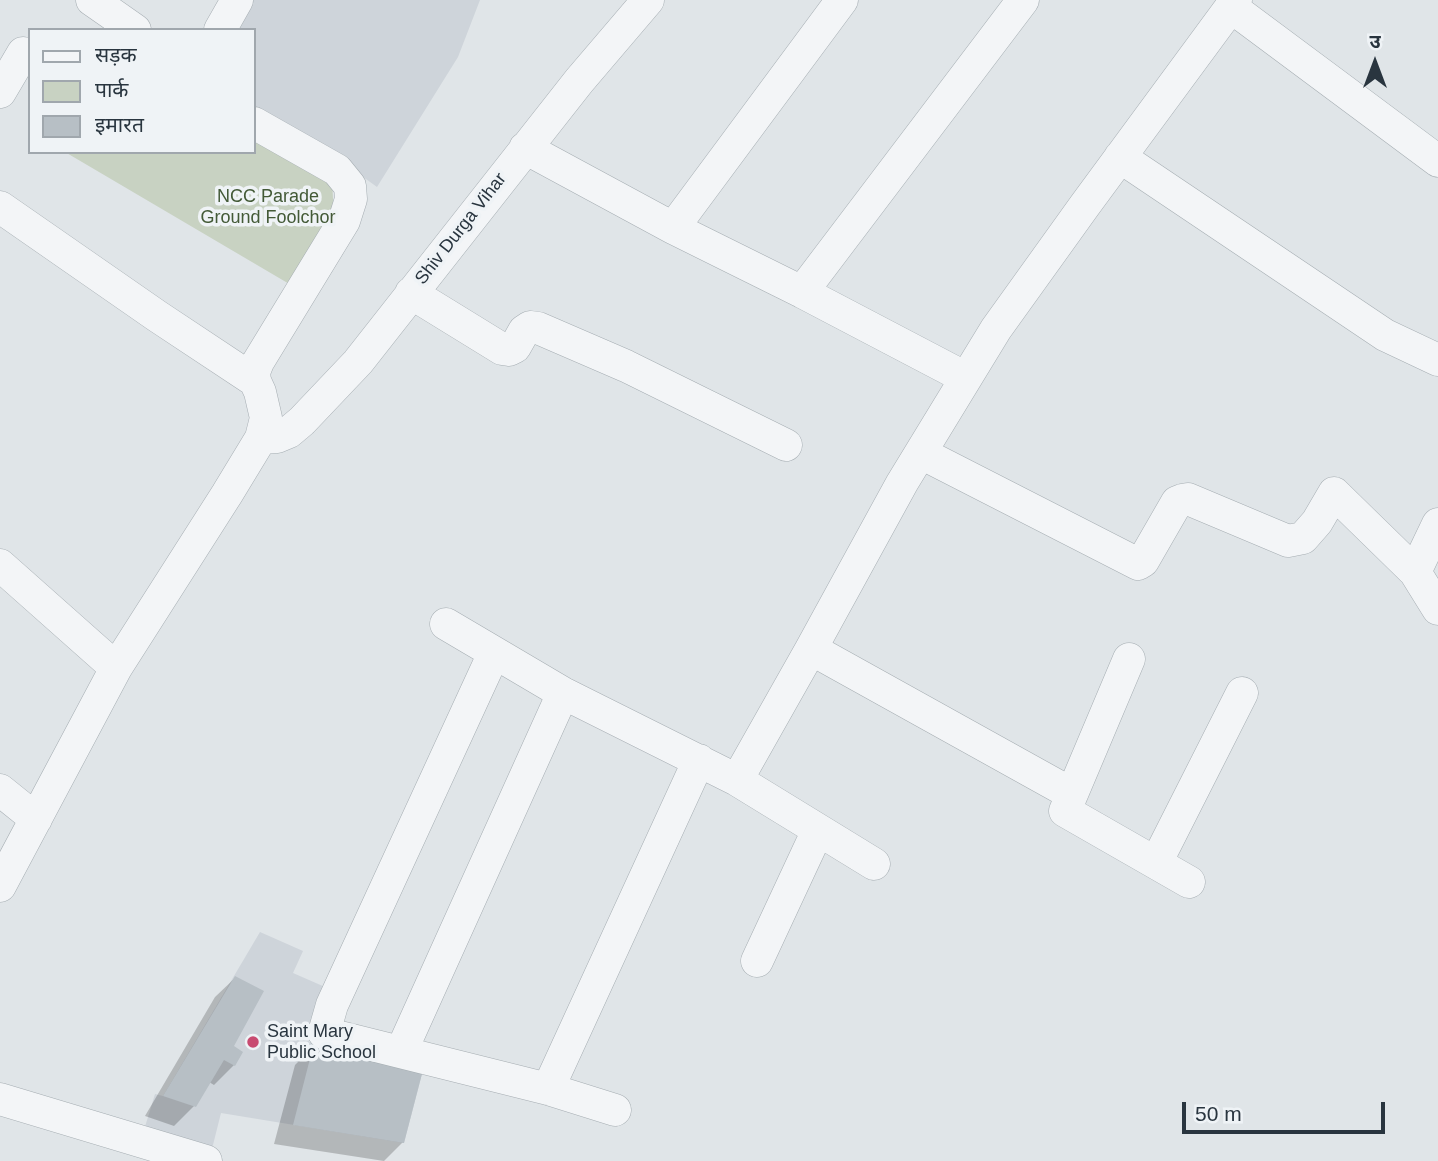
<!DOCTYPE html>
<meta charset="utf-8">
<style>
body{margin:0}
#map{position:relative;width:1438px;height:1161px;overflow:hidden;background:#e0e5e8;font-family:Helvetica,"Noto Sans Devanagari",sans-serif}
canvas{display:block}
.legend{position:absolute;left:28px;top:28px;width:228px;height:126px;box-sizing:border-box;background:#eff3f6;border:2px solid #a0a7ad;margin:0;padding:9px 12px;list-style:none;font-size:21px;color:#29353f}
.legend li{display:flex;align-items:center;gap:14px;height:35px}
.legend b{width:35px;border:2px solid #a0a7ad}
.north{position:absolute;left:1340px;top:28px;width:70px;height:70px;-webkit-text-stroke:5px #eff3f6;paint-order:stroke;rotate:0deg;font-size:19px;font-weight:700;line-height:28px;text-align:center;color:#29353f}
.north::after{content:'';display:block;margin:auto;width:24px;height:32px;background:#29353f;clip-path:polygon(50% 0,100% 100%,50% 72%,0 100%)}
.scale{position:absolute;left:1182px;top:1102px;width:203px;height:32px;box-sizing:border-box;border:4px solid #29353f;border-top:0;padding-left:9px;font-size:21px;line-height:24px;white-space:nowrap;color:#29353f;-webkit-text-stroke:5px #eff3f6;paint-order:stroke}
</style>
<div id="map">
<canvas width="1438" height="1161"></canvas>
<ul class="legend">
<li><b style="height:9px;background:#f3f5f7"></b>सड़क</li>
<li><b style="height:19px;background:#c8d2c2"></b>पार्क</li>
<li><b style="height:19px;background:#b7bfc5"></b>इमारत</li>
</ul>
<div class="north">उ</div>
<div class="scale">50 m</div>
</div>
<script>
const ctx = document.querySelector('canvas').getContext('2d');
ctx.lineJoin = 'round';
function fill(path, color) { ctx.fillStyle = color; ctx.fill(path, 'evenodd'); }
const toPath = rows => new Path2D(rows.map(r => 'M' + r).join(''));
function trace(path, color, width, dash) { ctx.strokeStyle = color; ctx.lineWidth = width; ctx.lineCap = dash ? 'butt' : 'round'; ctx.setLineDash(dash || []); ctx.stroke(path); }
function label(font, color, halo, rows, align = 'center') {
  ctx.font = font + ' Helvetica,sans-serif'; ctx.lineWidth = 7; ctx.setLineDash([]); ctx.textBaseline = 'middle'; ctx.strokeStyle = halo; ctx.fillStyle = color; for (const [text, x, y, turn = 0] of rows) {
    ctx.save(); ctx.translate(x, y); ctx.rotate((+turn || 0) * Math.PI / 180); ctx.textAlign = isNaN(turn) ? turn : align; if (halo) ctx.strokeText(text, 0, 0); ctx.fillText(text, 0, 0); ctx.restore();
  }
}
fill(toPath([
 [249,0,480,0,458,57,377,187,341,161,254,107,254,30,233,30],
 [260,932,303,951,293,973,325,987,309,1042,423,1070,404,1143,221,1113,211,1153,144,1130,155,1094,163,1096]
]), '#ced4da');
fill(toPath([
 [254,136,332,181,334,216,291,285,65,152,254,152]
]), '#c8d2c2');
fill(toPath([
 [235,978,232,1047,234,1065,214,1085,209,1082,194,1106,174,1126,145,1116,215,997],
 [315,1045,403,1142,384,1161,274,1144,295,1065]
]), '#0003');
fill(toPath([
 [235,976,264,991,234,1046,243,1052,235,1066,224,1060,196,1107,163,1096],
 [314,1043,423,1070,404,1143,293,1125]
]), '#b7bfc5');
const minor = toPath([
 [92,0,135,30],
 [1231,7,1438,161],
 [220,30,237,0],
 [0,92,23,53],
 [525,148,673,228,802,292,966,378],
 [1120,157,1385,335,1438,360],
 [0,207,157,316,255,381],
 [673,228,842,0],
 [802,292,1023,0],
 [411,293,502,349,509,350,515,347,524,331,530,327,538,328,626,366,786,445],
 [261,438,277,437,289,432,302,421,358,362,579,81,648,0],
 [921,453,1138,564,1143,561,1177,502,1182,500,1188,499,1288,541,1303,538,1317,522,1334,493,1415,572,1438,609],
 [0,565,116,668],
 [1415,572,1438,524],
 [446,624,563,693,737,780,874,864],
 [811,649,1072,794,1065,811,1189,882],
 [494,653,332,1005,324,1033,548,1089,615,1110],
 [737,780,811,649,902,483,996,329,1085,205,1236,0],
 [0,790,36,819],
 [1072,794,1129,659],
 [1156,863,1242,693],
 [0,886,116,668,227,494,261,438,266,418,260,392,255,381,254,372,258,362,344,221,351,199,350,186,337,170,254,123],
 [757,961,818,830],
 [401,1052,563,693],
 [548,1089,699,760],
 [0,1099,206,1161]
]);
trace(minor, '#a5adb2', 33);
trace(minor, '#f3f5f7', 32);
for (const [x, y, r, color] of [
 [253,1042,7,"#c84b71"]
]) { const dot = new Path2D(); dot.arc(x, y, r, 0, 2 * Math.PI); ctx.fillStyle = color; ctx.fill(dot); trace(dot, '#eff3f6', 2.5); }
label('18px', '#435a37', '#eff3f6', [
 ["NCC Parade",268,197],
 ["Ground Foolchor",268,218]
]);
label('18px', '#29353f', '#eff3f6', [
 ["Shiv Durga Vihar",461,229,-52]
]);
label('18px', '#29353f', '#eff3f6', [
 ["Saint Mary",267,1032],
 ["Public School",267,1053]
], 'left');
</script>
